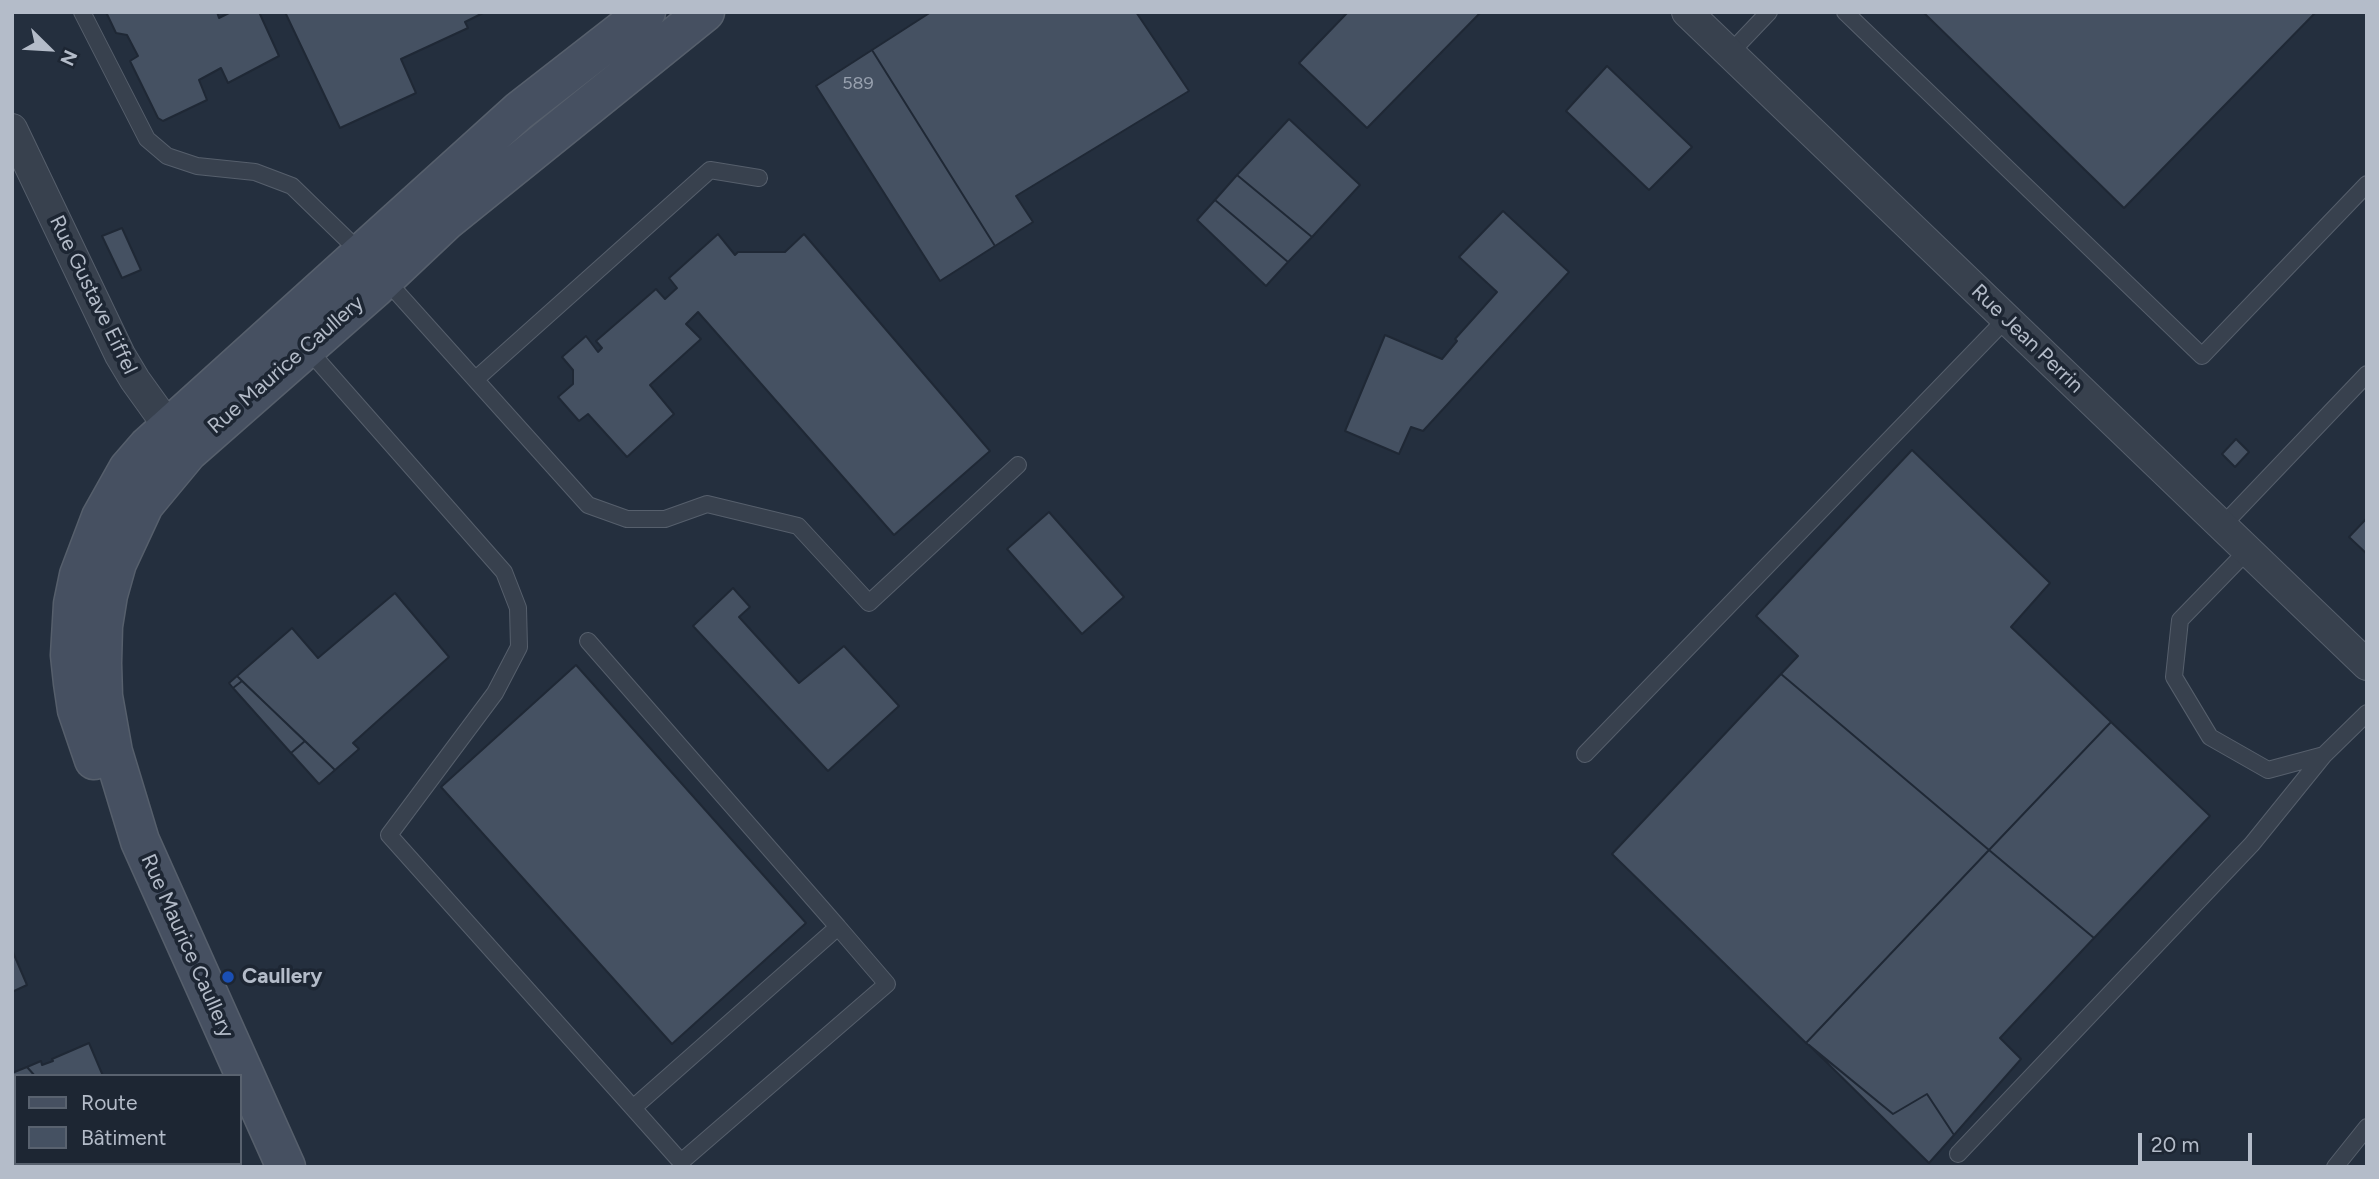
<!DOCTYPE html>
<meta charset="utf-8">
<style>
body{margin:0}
#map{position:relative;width:2379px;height:1179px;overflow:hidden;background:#242f3e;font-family:Figtree,sans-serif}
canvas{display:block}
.frame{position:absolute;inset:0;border:14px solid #b4bcc9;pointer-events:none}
.legend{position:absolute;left:14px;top:1074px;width:228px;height:91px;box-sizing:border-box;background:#1d2633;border:2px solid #59626f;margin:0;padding:9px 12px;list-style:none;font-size:21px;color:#b4bcc9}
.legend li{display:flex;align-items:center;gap:14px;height:35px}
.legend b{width:35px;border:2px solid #59626f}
.north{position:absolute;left:14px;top:14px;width:70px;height:70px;-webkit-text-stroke:5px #1d2633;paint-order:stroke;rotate:114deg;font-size:19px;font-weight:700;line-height:28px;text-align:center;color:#b4bcc9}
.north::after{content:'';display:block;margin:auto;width:24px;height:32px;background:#b4bcc9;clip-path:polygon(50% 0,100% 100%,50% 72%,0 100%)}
.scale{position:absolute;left:2138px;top:1133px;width:114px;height:32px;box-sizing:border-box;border:4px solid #b4bcc9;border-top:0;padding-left:9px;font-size:21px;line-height:24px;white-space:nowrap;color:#b4bcc9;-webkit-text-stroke:5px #1d2633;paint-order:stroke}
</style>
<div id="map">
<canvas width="2379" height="1179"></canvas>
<div class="frame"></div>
<ul class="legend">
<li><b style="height:9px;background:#465061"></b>Route</li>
<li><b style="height:19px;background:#455162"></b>Bâtiment</li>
</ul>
<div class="north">N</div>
<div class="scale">20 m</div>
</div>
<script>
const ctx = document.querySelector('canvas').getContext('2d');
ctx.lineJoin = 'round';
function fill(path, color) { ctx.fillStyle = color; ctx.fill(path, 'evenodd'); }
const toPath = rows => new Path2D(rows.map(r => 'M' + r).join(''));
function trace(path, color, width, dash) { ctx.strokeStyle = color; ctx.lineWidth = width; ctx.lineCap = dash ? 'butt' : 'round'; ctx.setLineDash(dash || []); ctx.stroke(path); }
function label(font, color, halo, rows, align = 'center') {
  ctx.font = font + ' Figtree,sans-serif'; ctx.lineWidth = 7; ctx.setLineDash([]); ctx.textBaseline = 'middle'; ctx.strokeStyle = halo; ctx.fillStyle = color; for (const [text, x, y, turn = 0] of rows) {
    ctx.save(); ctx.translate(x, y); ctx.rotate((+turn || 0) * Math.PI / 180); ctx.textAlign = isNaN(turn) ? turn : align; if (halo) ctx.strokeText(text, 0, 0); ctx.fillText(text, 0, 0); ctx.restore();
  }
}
const building = toPath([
 [106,12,217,12,219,18,231,12,259,12,279,56,228,83,221,68,199,80,207,100,163,121,158,118,130,61,138,56,127,35,116,33,106,12],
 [285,12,485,12,465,22,468,28,401,59,416,93,340,128,285,12],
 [931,12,1136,12,1189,91,1016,196,1033,222,995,246,872,50,931,12],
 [1348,12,1481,12,1367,128,1299,63,1348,12],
 [1923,12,2316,12,2124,208,1923,12],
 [872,50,995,246,940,281,816,86,872,50],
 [1607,66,1692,147,1649,190,1566,111,1607,66],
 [1289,119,1360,185,1312,237,1237,175,1289,119],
 [1237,175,1312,237,1288,262,1215,200,1237,175],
 [1215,200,1288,262,1266,286,1197,220,1215,200],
 [1503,211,1569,272,1423,431,1411,427,1399,454,1345,431,1385,335,1442,359,1457,341,1455,339,1497,292,1459,257,1503,211],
 [122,228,141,270,122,278,102,236,122,228],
 [718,234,735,255,738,252,785,252,804,234,990,451,894,535,698,312,686,324,701,339,650,385,674,414,627,457,588,414,579,421,558,397,573,384,573,370,562,357,586,336,598,352,602,348,596,341,656,289,665,299,677,288,669,278,718,234],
 [2236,439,2249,452,2235,467,2222,454,2236,439],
 [1912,450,2050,583,2011,627,2111,722,1989,850,1781,674,1798,656,1756,616,1912,450],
 [1049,512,1124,597,1082,634,1007,549,1049,512],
 [2367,518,2367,554,2349,537,2367,518],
 [733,588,750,607,739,617,799,683,844,646,899,706,828,771,693,626,733,588],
 [395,593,449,657,353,743,359,749,335,770,237,676,292,628,318,658,395,593],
 [576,665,806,923,672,1044,441,787,576,665],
 [1781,674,1989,850,1806,1043,1612,854,1781,674],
 [237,676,242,681,233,688,229,683,237,676],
 [242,681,305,741,291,753,233,688,242,681],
 [2111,722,2210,816,2094,938,1989,850,2111,722],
 [305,741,335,770,319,784,291,753,305,741],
 [1989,850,2094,938,2000,1038,2021,1059,1954,1135,1927,1094,1893,1114,1806,1043,1989,850],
 [12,950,27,985,12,992,12,950],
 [89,1043,103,1076,35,1076,27,1067,41,1061,42,1065,53,1061,52,1059,89,1043],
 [1809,1045,1893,1114,1927,1094,1954,1135,1929,1163,1809,1045],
 [27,1067,35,1076,16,1076,16,1111,12,1116,12,1073,27,1067],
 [91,1163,120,1163,122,1167,83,1167,91,1163]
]);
fill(building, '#455162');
trace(building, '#1f2835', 2);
const lane = toPath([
 [82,12,147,139,167,156,197,166,255,172,292,186,363,255],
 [1845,12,2202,356,2367,184],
 [1729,54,1769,12],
 [385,279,588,505,627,519,665,519,707,504,798,526,869,603,1018,465],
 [305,346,504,572,518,608,519,647,495,693,389,835,633,1108,681,1162,887,984,838,927,633,1108],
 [476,379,710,170,759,178],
 [2222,526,2367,374],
 [2247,551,2180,620,2174,677,2210,737,2268,770,2324,755,2367,713],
 [588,641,838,927],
 [1585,754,2006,319],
 [1958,1154,2252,844,2324,755],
 [2335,1167,2367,1127]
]);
const street = toPath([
 [1687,12,2367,665],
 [12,129,120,355,135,380,181,444]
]);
const secondary = toPath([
 [94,760,77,710,73,683,70,655,73,604,79,575,101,517,128,469,148,446,519,111,646,12],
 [286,1167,140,841,113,752,103,696,102,663,103,626,108,595,117,563,144,505,188,452,375,288,446,221,705,12]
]);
trace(lane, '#565f6c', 18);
trace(street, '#565f6c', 32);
trace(secondary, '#565f6c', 41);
trace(lane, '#38414e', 16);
trace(street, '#38414e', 30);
trace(secondary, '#465061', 38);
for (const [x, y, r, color] of [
 [228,977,7,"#1a4fb4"]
]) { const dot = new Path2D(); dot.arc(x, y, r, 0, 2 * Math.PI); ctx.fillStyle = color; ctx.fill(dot); trace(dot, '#1d2633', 2.5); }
label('18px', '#98a1af', null, [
 ["589",858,84]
]);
label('21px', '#b4bcc9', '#1d2633', [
 ["Rue Gustave Eiffel",93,295,64],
 ["Rue Jean Perrin",2027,339,44],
 ["Rue Maurice Caullery",286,365,-41],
 ["Rue Maurice Caullery",187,946,66]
]);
label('bold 21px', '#b4bcc9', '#1d2633', [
 ["Caullery",242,977]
], 'left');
</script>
